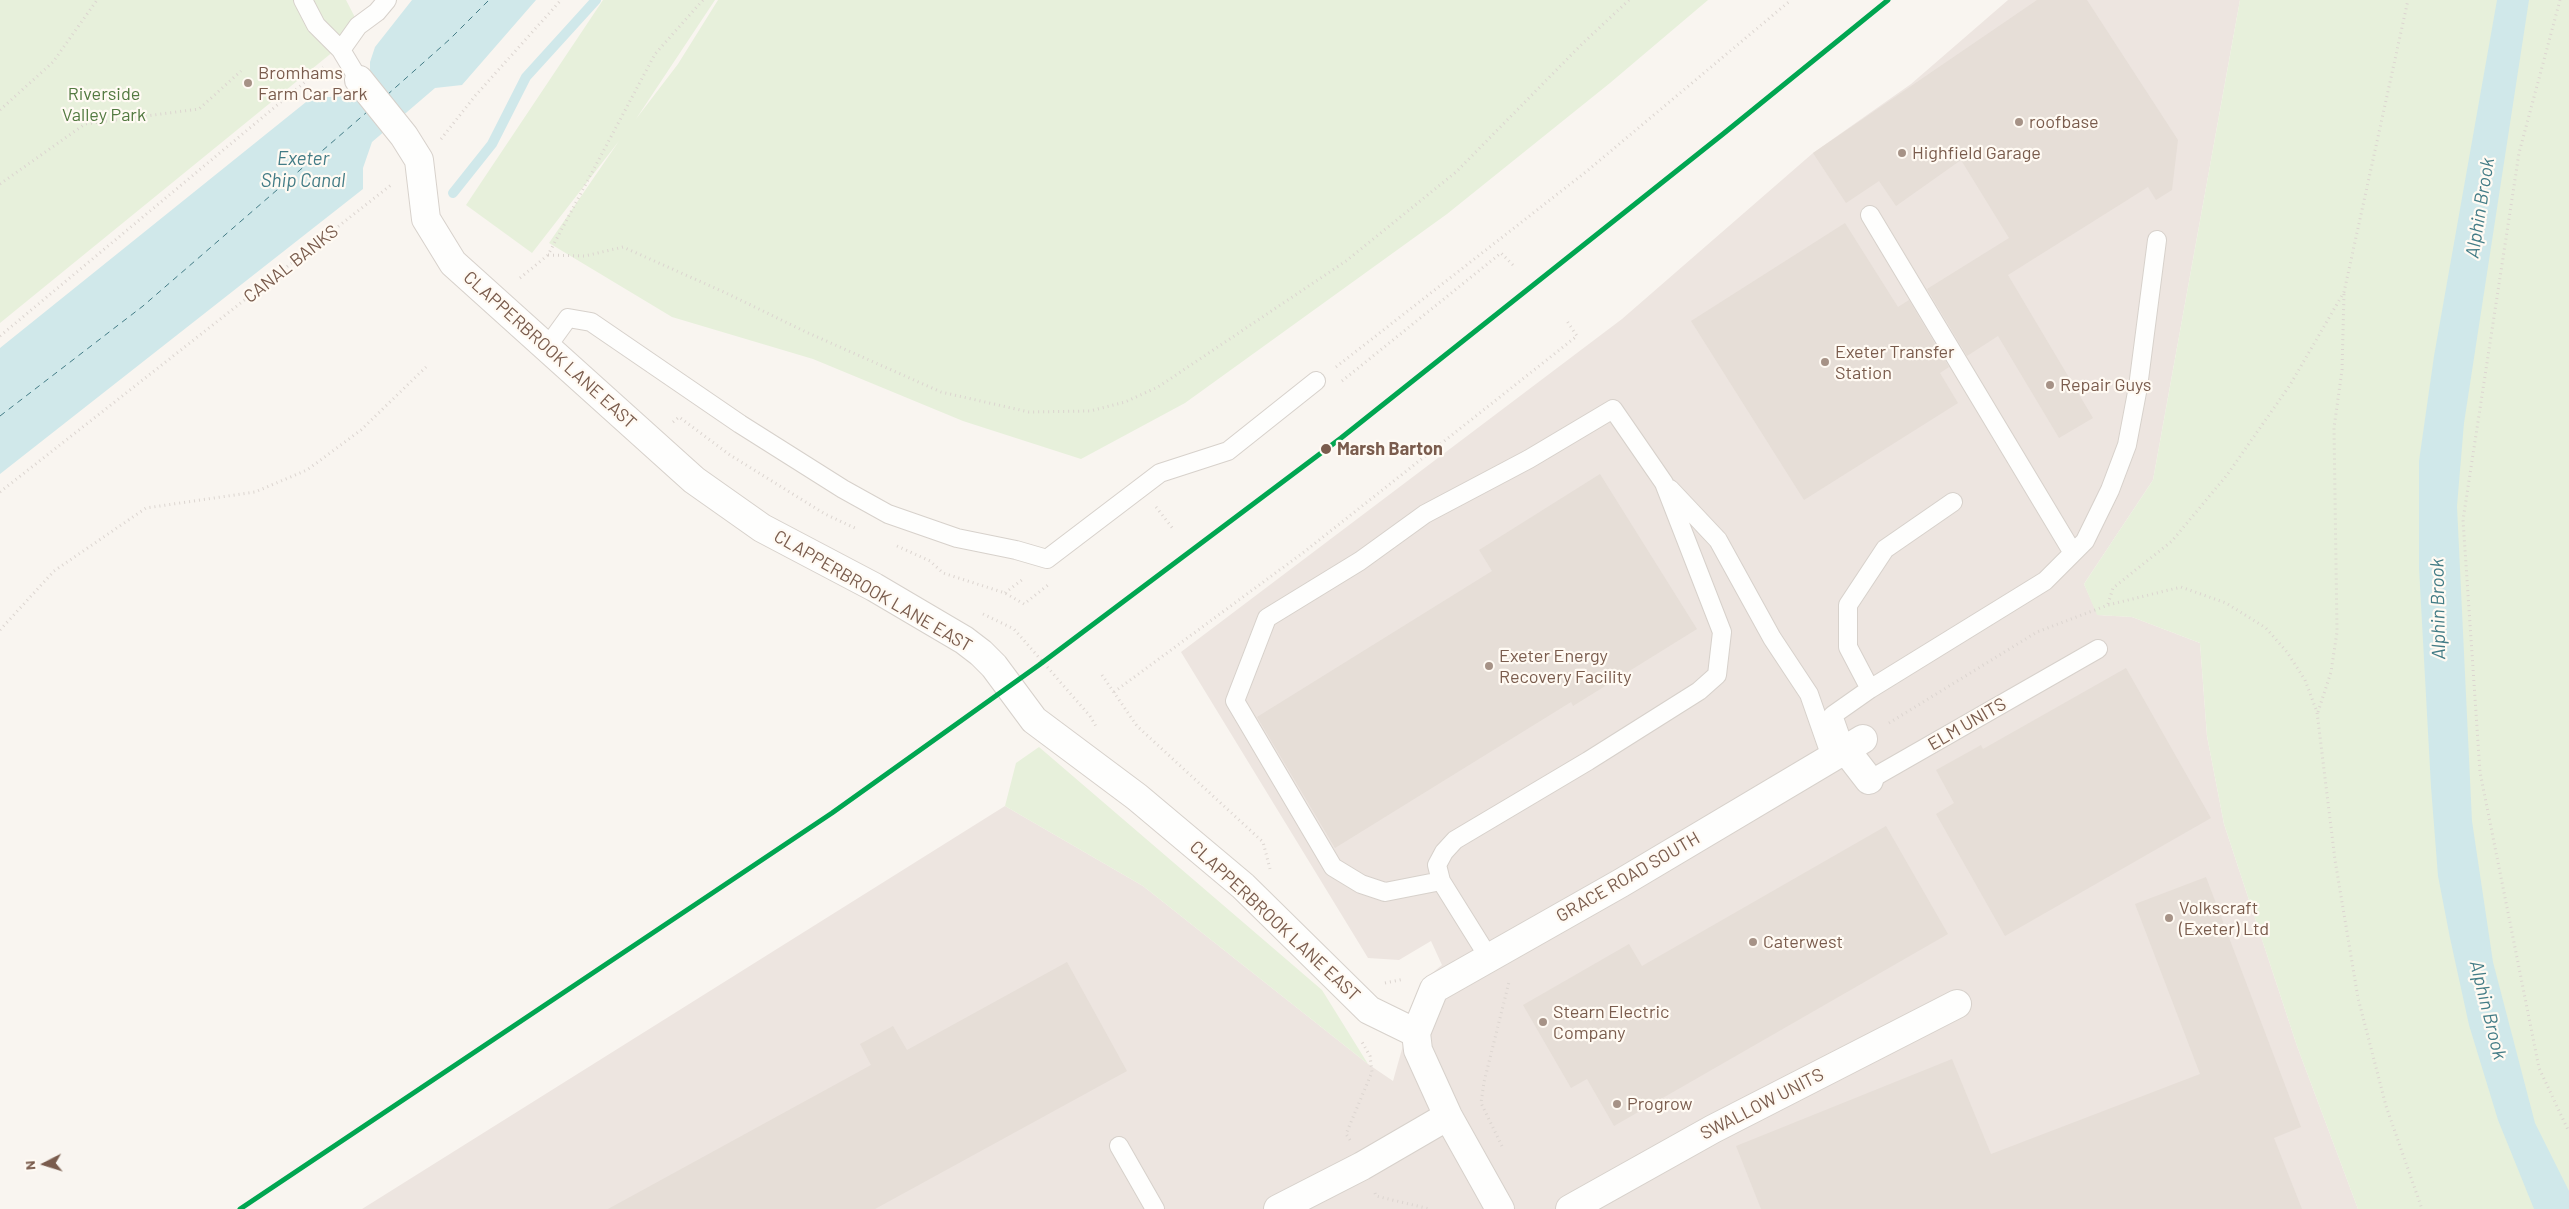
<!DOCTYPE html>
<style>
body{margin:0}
#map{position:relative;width:2569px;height:1209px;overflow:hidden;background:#f9f5f0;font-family:Barlow,sans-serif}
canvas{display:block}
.north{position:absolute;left:20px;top:1139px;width:50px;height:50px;-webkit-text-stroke:4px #fffaf3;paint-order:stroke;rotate:265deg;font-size:14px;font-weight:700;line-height:20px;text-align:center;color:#7a5c4d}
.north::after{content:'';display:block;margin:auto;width:18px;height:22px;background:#7a5c4d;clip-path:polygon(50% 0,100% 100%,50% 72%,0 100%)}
</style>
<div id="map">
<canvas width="2569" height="1209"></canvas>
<div class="north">N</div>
</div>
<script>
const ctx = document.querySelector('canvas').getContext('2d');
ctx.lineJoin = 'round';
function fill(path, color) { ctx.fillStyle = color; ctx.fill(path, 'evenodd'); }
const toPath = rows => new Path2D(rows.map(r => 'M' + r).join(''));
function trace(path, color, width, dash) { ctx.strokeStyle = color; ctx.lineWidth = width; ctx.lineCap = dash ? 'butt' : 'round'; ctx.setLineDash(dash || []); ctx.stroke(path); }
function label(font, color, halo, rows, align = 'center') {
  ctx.font = font + ' Barlow,sans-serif'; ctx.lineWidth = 4.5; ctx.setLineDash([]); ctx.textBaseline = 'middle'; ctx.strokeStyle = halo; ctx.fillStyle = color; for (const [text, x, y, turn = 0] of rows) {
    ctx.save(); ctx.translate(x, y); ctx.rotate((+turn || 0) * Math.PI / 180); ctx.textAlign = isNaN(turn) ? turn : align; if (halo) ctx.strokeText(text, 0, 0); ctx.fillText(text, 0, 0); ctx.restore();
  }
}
fill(toPath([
 [2008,0,2240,0,2153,480,2084,584,2098,615,2132,617,2200,643,2207,736,2224,824,2297,1046,2358,1209,362,1209,1005,806,1143,886,1368,1064,1393,1081,1421,982,1442,965,1431,941,1399,960,1368,958,1181,652,1622,319,1813,153,1911,84]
]), '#ede5e0');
fill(toPath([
 [0,0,346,0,361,29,0,323],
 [603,0,715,0,636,119,678,64,718,0,1708,0,1610,83,1447,214,1185,403,1081,459,963,421,813,359,672,317,549,243,619,141,532,253,466,205],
 [2240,0,2569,0,2569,1209,2358,1209,2297,1046,2224,824,2207,736,2200,643,2132,617,2097,615,2084,584,2153,480],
 [1039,747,1322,990,1368,1064,1143,886,1005,806,1016,763]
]), '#e7f0db');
fill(toPath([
 [412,0,536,0,462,85,435,88,372,142,363,168,363,189,0,474,0,348,311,98,347,96,370,75,370,62,375,47],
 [2497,0,2529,0,2464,423,2457,506,2472,821,2493,962,2535,1123,2569,1191,2569,1209,2534,1209,2498,1120,2469,1025,2450,938,2438,876,2431,787,2419,568,2419,461,2434,356]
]), '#d0e8ea');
trace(toPath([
 [453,193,492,144,526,77,596,0]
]), '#d0e8ea', 10);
trace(toPath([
 [387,95,450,39,489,0],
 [0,416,143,306,367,112]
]), '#437c86', 1, [6, 5]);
fill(toPath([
 [2037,0,2087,0,2178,140,2172,190,2156,200,2148,187,2008,275,2093,418,2059,438,1998,336,1967,356,1927,289,2009,238,1961,160,1896,206,1879,181,1846,203,1813,153],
 [1845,223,1898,307,1909,300,1949,367,1940,373,1958,403,1804,500,1691,321],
 [1600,474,1697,629,1573,706,1571,702,1335,848,1257,717,1492,571,1479,550],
 [2126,668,2211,818,2005,936,1936,814,1954,803,1936,770,1981,745,1983,749],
 [1886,826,1948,934,1614,1126,1587,1079,1571,1088,1523,1005,1629,944,1642,966],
 [2206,877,2301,1127,2274,1138,2302,1209,1761,1209,1736,1146,1952,1059,1991,1154,2200,1074,2135,904],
 [1067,962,1127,1071,875,1209,608,1209,871,1065,860,1044,893,1026,907,1050]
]), '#e6ded7');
const service = toPath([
 [303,0,316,25,341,50,359,80],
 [341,50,358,26,377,12,387,0],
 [1870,215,2073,553],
 [547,347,568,318,591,322,740,424,843,489,888,514,957,538,1016,550,1047,559,1160,473,1228,451,1316,381],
 [1670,489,1718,540,1772,638,1809,694,1831,757],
 [1870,689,1848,647,1848,605,1885,549,1953,502],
 [1845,749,1833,715,1870,689,2045,581,2085,541,2110,490,2127,445,2138,387,2157,240],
 [1869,780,2098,649],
 [1441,881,1385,892,1361,884,1333,867,1235,701,1267,618,1360,561,1425,514,1529,459,1613,409,1664,483,1722,632,1717,675,1699,691,1588,761,1455,840,1444,852,1437,865,1441,881,1489,958],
 [1119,1146,1155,1209]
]);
const minor = toPath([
 [359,80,404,136,419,160,426,219,453,263,694,480,762,528,874,587,964,640,981,653,994,666,1034,720,1137,797,1243,886,1369,1010,1416,1033],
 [1845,749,1869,780],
 [1416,1033,1434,989,1621,883,1863,739],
 [1416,1033,1418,1050,1448,1116,1500,1209],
 [1278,1209,1362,1166,1448,1116],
 [1570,1209,1713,1129,1957,1004]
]);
trace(service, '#d7d1cb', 20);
trace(minor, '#d7d1cb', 30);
trace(toPath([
 [2560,0,2519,153,2463,520,2480,772,2539,1068,2569,1132],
 [0,110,53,62,97,0],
 [441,139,475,96,561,0],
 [0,184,85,124,199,109,241,71],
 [548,255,585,256,623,247,726,293,806,332,941,392,1029,412,1090,411,1125,402,1158,387,1346,261,1456,172,1582,44,1629,0],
 [520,278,548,255,655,54,703,0],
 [0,336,323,67],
 [1336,367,1587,171,1791,0],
 [1342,381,1501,253,1513,265],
 [673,422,679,417,730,455,825,514,857,529],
 [0,492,391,185],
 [1156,507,1174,530],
 [897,546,930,561,943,573,1005,593,1024,604,1048,585],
 [1005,593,1023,579],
 [2108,604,2113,588,2172,541,2227,475,2290,385,2344,292,2408,0],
 [983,614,1014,629,1090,716,1097,728],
 [0,630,54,571,146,508,255,492,307,470,361,430,426,367],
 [1102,675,1137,726,1263,842,1270,869],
 [1114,692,1304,552,1577,336,1567,321],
 [2318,712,2331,672,2337,632,2334,428,2342,370,2344,294],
 [1889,723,2037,632,2108,605,2181,587,2226,603,2266,628,2287,652,2305,680,2317,712,2335,860,2358,998,2386,1106,2422,1209],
 [1385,983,1404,979],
 [1350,1140,1346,1134,1372,1072,1370,1056,1362,1042],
 [1502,1146,1481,1103,1484,1082,1509,982],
 [1375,1193,1376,1196,1430,1209]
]), '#dcd5d0', 3, [1, 4]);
trace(service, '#fefefd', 18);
trace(minor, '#fefefd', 28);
trace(toPath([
 [240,1209,832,813,1039,665,1341,438,1723,134,1888,0]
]), '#00a651', 5);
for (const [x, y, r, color] of [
 [248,83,5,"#a69286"],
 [2019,122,5,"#a69286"],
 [1902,153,5,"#a69286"],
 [1825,362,5,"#a69286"],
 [2050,385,5,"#a69286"],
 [1326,449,6,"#7a5c4d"],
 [1489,666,5,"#a69286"],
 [2169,918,5,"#a69286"],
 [1753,942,5,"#a69286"],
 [1543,1022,5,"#a69286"],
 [1617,1104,5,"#a69286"]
]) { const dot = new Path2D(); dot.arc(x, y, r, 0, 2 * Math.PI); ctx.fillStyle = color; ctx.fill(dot); trace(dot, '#fffaf3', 2); }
label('18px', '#7a5c4d', '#fffaf3', [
 ["Bromhams",258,73],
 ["Farm Car Park",258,94],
 ["roofbase",2029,122],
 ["Highfield Garage",1912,153],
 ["Exeter Transfer",1835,352],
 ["Station",1835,373],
 ["Repair Guys",2060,385],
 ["Exeter Energy",1499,656],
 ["Recovery Facility",1499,677],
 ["Volkscraft",2179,908],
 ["(Exeter) Ltd",2179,929],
 ["Caterwest",1763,942],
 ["Stearn Electric",1553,1012],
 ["Company",1553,1033],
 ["Progrow",1627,1104]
], 'left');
label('18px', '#537a41', '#fffaf3', [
 ["Riverside",104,94],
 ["Valley Park",104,115]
]);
label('18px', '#7a5c4d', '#fffaf3', [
 ["CANAL BANKS",291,264,-38],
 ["CLAPPERBROOK LANE EAST",550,350,42],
 ["CLAPPERBROOK LANE EAST",873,591,30],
 ["ELM UNITS",1967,724,-30],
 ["GRACE ROAD SOUTH",1628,877,-30],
 ["CLAPPERBROOK LANE EAST",1275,921,43],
 ["SWALLOW UNITS",1762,1104,-27]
]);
label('bold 18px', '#7a5c4d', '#fffaf3', [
 ["Marsh Barton",1337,449]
], 'left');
label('italic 19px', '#437c86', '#fffaf3', [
 ["Exeter",303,159],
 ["Ship Canal",303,181],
 ["Alphin Brook",2480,208,-81],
 ["Alphin Brook",2438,609,-91],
 ["Alphin Brook",2488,1010,76]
]);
</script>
